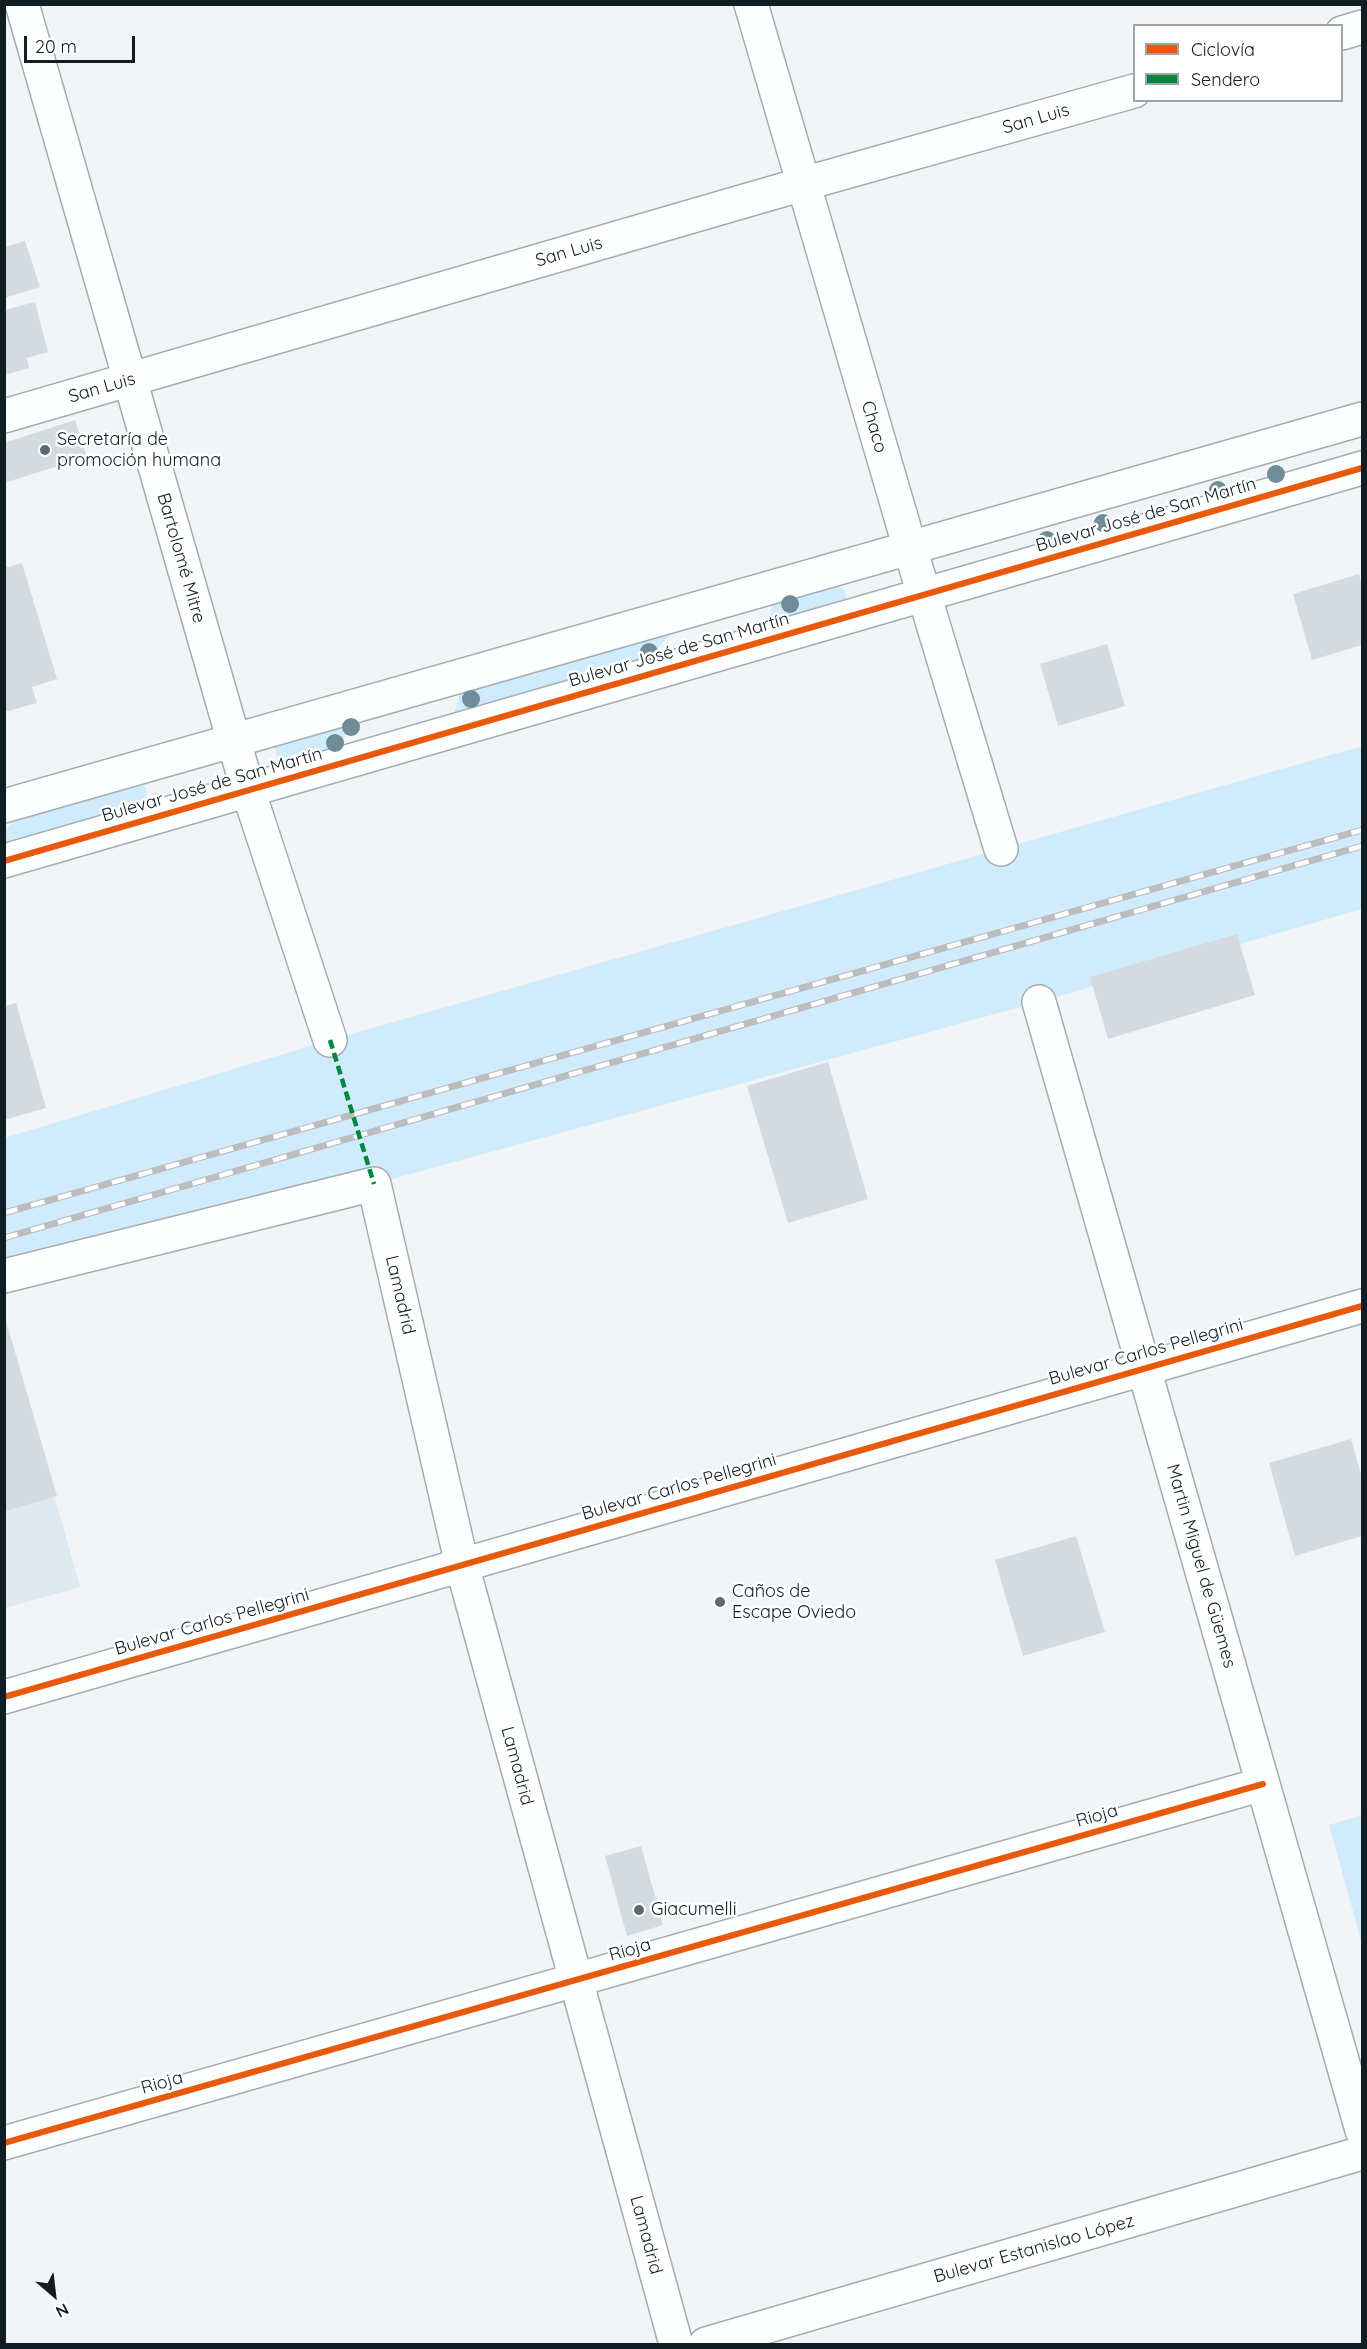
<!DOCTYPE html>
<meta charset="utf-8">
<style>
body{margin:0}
#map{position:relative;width:1367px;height:2349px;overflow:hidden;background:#f2f5f8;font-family:Quicksand,sans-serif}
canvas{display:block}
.frame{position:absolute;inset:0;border:6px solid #101d23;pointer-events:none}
.legend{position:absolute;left:1133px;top:24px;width:210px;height:78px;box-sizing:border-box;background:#fff;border:2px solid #9fa5a7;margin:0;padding:8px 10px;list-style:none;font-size:18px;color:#101d23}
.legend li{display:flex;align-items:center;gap:12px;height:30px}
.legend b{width:30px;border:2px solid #9fa5a7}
.north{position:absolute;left:24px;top:2265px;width:60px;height:60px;-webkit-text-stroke:4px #fff;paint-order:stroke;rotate:152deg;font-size:16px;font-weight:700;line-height:24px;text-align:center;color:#101d23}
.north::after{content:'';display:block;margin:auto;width:21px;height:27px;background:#101d23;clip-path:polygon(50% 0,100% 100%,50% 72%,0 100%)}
.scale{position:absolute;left:24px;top:36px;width:111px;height:27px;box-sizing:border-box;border:3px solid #101d23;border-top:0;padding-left:8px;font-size:18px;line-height:21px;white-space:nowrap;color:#101d23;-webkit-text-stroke:4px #fff;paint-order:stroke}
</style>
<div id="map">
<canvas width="1367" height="2349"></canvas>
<div class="frame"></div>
<ul class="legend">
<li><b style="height:8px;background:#e8590c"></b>Ciclovía</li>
<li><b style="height:8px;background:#00873e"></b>Sendero</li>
</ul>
<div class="north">N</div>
<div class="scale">20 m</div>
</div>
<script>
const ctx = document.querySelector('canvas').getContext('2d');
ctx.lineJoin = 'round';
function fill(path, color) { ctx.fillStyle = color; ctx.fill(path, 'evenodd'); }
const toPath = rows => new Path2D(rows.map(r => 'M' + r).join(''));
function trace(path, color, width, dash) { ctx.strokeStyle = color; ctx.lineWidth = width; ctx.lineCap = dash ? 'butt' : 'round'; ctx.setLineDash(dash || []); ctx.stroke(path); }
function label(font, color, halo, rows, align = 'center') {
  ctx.font = font + ' Quicksand,sans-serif'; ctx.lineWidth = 5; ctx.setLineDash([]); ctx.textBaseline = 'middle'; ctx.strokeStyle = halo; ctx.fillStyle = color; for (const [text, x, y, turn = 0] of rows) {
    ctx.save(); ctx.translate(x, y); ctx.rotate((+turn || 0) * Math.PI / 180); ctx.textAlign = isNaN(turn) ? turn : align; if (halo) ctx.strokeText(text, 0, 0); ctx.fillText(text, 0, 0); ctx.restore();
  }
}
fill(toPath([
 [4,1314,80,1587,5,1608,4,1608]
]), '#dfe9f0');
fill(toPath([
 [835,584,845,590,846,599,835,606,766,626,774,601],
 [675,629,647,660,454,714,462,688],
 [363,716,335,748,288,761,277,756,274,745],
 [1362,746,1362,909,1039,1002,374,1184,5,1276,4,1138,330,1040],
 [132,786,145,786,147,796,137,805,5,844,4,833,15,819],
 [1362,1815,1362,1944,1329,1825]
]), '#d0ecfc');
fill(toPath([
 [25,241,40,287,4,298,4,247],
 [35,302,48,352,27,358,29,368,4,375,4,310],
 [75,420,87,457,4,483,4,443],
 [22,563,57,679,32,687,37,703,4,712,4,568],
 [1359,574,1362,586,1362,645,1312,660,1293,594],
 [1107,644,1125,706,1058,726,1040,664],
 [1237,934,1255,995,1108,1039,1090,977],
 [16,1003,46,1108,4,1120,4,1006],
 [828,1062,868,1199,788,1223,747,1086],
 [4,1314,57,1496,6,1511,4,1506],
 [1351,1439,1362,1478,1362,1536,1295,1556,1269,1463],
 [1076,1536,1105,1632,1023,1656,995,1560],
 [641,1846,663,1925,627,1936,605,1856]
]), '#d4dbe0');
const minor = toPath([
 [22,4,248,790,330,1040],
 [751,4,910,548,1001,849],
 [1342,33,1362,27],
 [4,416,803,184,1134,91],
 [4,806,1362,419],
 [4,861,1362,468],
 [1039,1002,1362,2130],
 [4,1276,374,1184,462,1565,676,2344],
 [4,1697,1362,1306],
 [4,2143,1263,1784],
 [706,2344,1362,2153]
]);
trace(minor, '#a5acb1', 36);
trace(minor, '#fdfefe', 33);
const rail = toPath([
 [4,1213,1362,830],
 [4,1238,1362,846]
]);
trace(rail, '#bbbdbe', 7);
trace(rail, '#fff', 4.5, [14]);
trace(toPath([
 [330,1040,374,1184]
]), '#00873e', 4.5, [9, 4.5]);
trace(toPath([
 [4,861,1362,468],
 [4,1697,1362,1306],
 [4,2143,1263,1784]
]), '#e8590c', 6);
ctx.fillStyle = '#708c99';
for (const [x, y] of [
 [1276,474],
 [1218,490],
 [1103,523],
 [1047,540],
 [790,604],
 [649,652],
 [471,699],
 [351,727],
 [335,743]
]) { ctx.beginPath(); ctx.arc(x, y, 9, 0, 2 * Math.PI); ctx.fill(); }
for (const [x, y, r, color] of [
 [45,450,6,"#5f696e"],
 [720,1602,6,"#5f696e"],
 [639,1910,6,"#5f696e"]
]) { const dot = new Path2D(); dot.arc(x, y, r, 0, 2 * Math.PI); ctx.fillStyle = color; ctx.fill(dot); trace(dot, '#fff', 2); }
label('18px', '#101d23', '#fff', [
 ["San Luis",1036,119,-16],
 ["San Luis",569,252,-16],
 ["San Luis",102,388,-16],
 ["Chaco",874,427,74],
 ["Bulevar José de San Martín",1146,515,-16],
 ["Bartolomé Mitre",181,558,74],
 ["Bulevar José de San Martín",679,650,-16],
 ["Bulevar José de San Martín",212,785,-16],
 ["Lamadrid",400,1295,77],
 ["Bulevar Carlos Pellegrini",1146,1352,-16],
 ["Bulevar Carlos Pellegrini",679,1487,-16],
 ["Martin Miguel de Güemes",1201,1566,74],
 ["Bulevar Carlos Pellegrini",212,1622,-16],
 ["Lamadrid",517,1766,75],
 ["Rioja",1097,1816,-16],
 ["Rioja",630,1950,-16],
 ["Rioja",162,2083,-16],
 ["Lamadrid",646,2235,75],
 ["Bulevar Estanislao López",1034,2249,-16]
]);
label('18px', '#101d23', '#fff', [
 ["Secretaría de",57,440],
 ["promoción humana",57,461],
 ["Caños de",732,1592],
 ["Escape Oviedo",732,1613],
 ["Giacumelli",651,1910]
], 'left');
</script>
